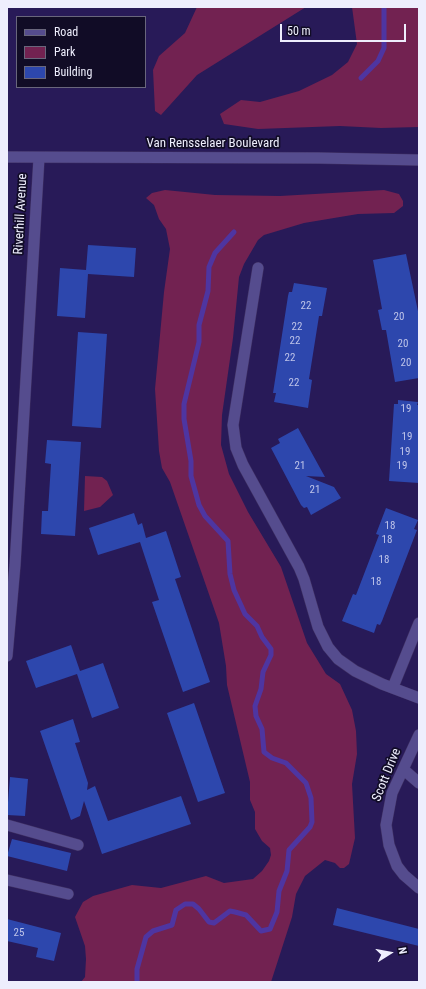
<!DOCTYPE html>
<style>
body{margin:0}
#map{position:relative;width:426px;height:989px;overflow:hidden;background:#281a58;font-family:"Roboto Condensed",sans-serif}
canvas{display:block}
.frame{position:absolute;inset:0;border:8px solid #eeeefd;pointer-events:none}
.legend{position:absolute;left:16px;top:16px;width:130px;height:72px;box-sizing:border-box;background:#110c26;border:1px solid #69667c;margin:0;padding:5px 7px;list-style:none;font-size:12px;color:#eeeefd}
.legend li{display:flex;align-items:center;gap:8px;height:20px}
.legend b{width:20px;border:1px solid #69667c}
.north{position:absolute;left:370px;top:933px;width:40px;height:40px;-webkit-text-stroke:3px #110c26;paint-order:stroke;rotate:79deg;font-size:11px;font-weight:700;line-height:16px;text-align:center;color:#eeeefd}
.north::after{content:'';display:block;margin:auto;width:14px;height:18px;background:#eeeefd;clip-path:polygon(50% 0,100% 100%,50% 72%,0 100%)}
.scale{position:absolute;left:280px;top:24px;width:126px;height:18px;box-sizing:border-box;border:2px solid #eeeefd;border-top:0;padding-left:5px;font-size:12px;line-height:14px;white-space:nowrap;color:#eeeefd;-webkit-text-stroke:3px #110c26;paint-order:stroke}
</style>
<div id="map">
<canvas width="426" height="989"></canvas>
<div class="frame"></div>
<ul class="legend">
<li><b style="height:5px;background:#554c8e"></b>Road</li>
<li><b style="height:11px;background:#722251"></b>Park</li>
<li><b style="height:11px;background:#2d47ad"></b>Building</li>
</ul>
<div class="north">N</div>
<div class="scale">50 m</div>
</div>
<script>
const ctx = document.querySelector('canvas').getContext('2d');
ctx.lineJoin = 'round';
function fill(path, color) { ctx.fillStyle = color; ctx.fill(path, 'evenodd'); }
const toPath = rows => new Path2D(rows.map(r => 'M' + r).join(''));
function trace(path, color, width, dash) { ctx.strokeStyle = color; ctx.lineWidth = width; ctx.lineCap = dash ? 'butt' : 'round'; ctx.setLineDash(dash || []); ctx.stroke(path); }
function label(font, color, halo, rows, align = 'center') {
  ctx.font = font + ' "Roboto Condensed",sans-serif'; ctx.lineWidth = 3.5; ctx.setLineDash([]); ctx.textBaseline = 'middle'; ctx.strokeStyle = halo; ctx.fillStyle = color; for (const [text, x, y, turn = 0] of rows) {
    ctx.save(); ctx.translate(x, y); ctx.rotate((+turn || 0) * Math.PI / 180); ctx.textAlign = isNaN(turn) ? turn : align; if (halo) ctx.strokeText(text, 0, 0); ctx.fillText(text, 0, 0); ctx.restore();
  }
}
fill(toPath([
 [197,7,306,7,197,75,161,115,155,111,153,70,159,56,185,33],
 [352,7,419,7,419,127,381,128,340,126,258,129,224,124,220,114,241,100,260,102,299,91,332,75,348,62,357,44],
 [165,190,215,195,280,196,384,190,399,194,403,201,403,206,394,213,358,214,304,223,264,235,258,240,244,264,239,277,233,338,222,415,221,445,229,474,248,512,281,567,307,643,326,674,340,684,352,710,356,731,357,754,352,784,355,838,349,864,344,868,340,868,335,863,325,860,305,876,296,894,292,917,271,982,81,982,85,977,86,959,85,946,75,917,83,902,93,896,132,885,161,888,206,876,224,883,253,879,262,871,269,861,271,855,270,848,262,841,255,829,255,812,250,800,250,782,227,685,226,666,219,623,170,482,162,468,159,451,155,389,164,292,170,249,166,229,159,219,154,205,146,198,152,193],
 [85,476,102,477,107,481,113,495,100,507,84,511]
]), '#722251');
trace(toPath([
 [361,78,378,61,384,48,384,7],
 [137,982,137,969,146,937,153,931,172,925,176,910,185,904,193,904,199,909,209,922,214,923,230,911,235,912,246,915,261,931,270,929,277,912,279,891,287,871,289,850,310,827,312,822,311,798,306,783,286,763,272,758,264,752,262,729,256,716,255,706,261,689,263,672,271,655,271,649,262,637,257,626,245,614,234,590,230,574,228,541,205,516,199,505,191,476,191,461,184,419,184,404,199,342,199,325,208,291,209,267,215,253,234,232]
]), '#4e35a1', 5);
fill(toPath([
 [88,245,136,248,134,277,88,274,85,318,57,316,60,268,86,270],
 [406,254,419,316,419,378,395,382,386,330,382,330,378,310,382,309,373,260],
 [294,283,327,288,322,316,319,316,309,379,312,380,308,408,274,402,276,393,273,393,288,296,289,292,292,292],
 [78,332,107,334,101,428,72,426],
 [398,400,418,402,417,405,419,405,419,483,389,481,394,404,398,404],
 [298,428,325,477,306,476,334,487,341,498,311,515,307,507,304,508,301,505,271,448,280,443,278,439],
 [47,440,81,442,75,536,41,534,42,511,48,511,51,464,45,463],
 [386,508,418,520,414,529,417,530,382,621,380,625,377,624,374,633,342,621,353,594,356,595,379,535,376,534],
 [134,513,138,525,142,523,146,538,166,531,181,577,175,579,210,682,183,692,152,602,159,600,140,542,98,555,89,528],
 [71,645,80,671,103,663,119,708,92,718,77,674,36,688,26,661],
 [194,703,225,793,198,802,167,713],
 [73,719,80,742,75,743,88,783,87,790,95,786,108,821,181,796,191,824,102,854,84,801,80,816,71,820,40,731],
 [10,777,28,779,25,816,7,815],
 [12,839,71,853,67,871,7,856],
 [337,908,419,929,419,946,333,925],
 [7,919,61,933,54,961,36,957,38,948,7,941]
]), '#2d47ad');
const minor = toPath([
 [258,268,233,425,236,448,243,465,299,567,304,579,318,627,328,647,338,659,355,671,382,684,419,698],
 [7,656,15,565,39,158],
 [393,687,419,623],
 [419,735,392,793,386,825,389,845,397,866,404,875,419,888],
 [403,769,419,783],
 [7,825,78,845],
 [7,880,68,894]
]);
const secondary = toPath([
 [7,157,318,158,419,160]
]);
trace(minor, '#3f3062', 12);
trace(secondary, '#3f3062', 12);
trace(minor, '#554c8e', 11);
trace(secondary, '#554c8e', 11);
label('11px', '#bec4e9', null, [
 ["22",306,306],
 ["20",399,317],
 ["22",297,327],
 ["22",295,341],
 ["20",403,344],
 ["22",290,358],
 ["20",406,363],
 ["22",294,383],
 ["19",406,409],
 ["19",407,437],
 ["19",405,452],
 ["21",300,466],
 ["19",402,466],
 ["21",315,490],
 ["18",390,526],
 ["18",387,540],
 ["18",384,560],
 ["18",376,582],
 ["25",19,933]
]);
label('13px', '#eeeefd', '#110c26', [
 ["Van Rensselaer Boulevard",213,144],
 ["Riverhill Avenue",21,214,-87],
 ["Scott Drive",387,775,-68]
]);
</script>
